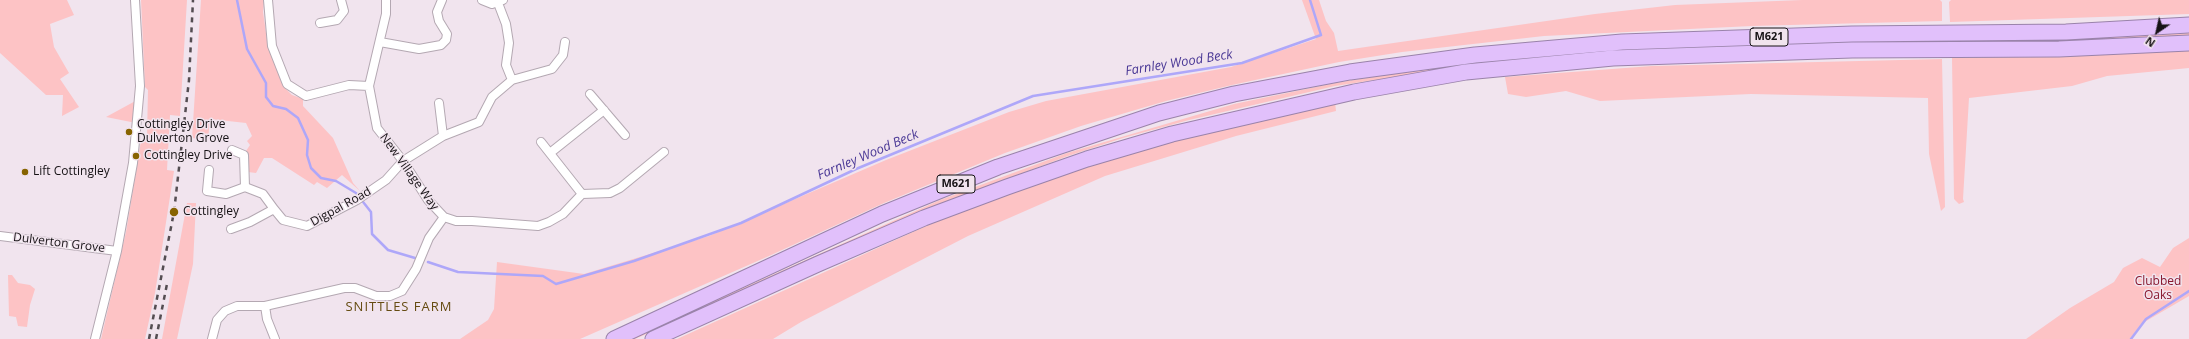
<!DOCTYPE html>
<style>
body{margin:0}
#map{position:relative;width:2189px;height:339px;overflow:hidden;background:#f1e4ee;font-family:"Open Sans",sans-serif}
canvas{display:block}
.north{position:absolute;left:2137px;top:12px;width:40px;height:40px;-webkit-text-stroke:3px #f1e4ee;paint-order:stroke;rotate:214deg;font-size:11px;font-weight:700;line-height:16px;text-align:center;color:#161215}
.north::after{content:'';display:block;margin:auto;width:14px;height:18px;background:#161215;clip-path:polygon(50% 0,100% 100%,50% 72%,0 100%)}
</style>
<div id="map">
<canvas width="2189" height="339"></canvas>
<div class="north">N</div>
</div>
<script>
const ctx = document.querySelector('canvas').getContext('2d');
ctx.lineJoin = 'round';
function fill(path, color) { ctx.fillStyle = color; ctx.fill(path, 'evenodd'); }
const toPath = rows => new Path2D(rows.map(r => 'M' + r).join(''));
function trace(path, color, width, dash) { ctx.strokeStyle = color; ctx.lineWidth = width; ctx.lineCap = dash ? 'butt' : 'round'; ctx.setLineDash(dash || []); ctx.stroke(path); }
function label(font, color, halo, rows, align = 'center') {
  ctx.font = font + ' "Open Sans",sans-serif'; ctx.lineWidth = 3; ctx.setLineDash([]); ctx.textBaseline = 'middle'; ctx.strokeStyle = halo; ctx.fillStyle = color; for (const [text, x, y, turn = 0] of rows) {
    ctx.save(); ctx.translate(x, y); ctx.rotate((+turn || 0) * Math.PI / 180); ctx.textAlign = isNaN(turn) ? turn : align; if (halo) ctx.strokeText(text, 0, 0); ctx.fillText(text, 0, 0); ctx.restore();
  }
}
fill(toPath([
 [0,0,67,0,74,15,50,24,54,47,69,73,60,79,79,107,62,116,63,95,46,95,0,53],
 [141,0,187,0,180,116,170,115,167,170,174,171,155,293,145,339,101,339,126,232,141,141,147,136,148,90,145,87],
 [201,0,264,0,263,12,268,47,283,86,292,95,303,99,303,106,333,138,353,183,360,191,342,175,327,188,317,182,314,185,272,158,264,158,256,173,248,172,246,151,250,145,247,141,252,136,246,123,210,119,208,140,192,138],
 [1302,0,1319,0,1326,21,1334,33,1338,51,1595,14,1675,5,1802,0,1940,0,1942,2,1942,21,1752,26,1544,36,1402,52,1339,62,1232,85,1166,101,1081,126,1005,153,884,203,769,256,580,339,460,339,488,320,494,309,497,262,584,274,709,236,886,160,1009,112,1046,101,1231,67,1316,39],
 [1951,0,2189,0,2189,14,1950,22,1949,2],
 [2189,33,2189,36,2072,41,1852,46,1467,66,1335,86,1189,120,1123,138,1068,156,932,207,635,339,629,339,940,200,1067,153,1234,104,1335,83,1467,62,1596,50,2072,38],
 [2189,51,2189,68,2107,76,2072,86,1969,98,1963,199,1964,202,1959,204,1954,199,1952,58],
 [1942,59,1945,207,1941,211,1929,154,1928,98,1751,94,1600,101,1566,91,1526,97,1508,94,1505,77,1652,66],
 [139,99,136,123,106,117],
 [1335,102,1336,111,1236,136,1105,176,968,236,801,322,773,339,677,339,935,222,1065,172,1150,145],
 [187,203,196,203,193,264,177,339,162,339],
 [2189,238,2189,296,2141,324,2130,339,2026,339,2070,308,2114,282,2123,268,2142,258,2160,267,2173,248],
 [8,275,12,275,18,283,30,285,35,289,30,305,27,327,18,326,16,317,9,316]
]), '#fdc3c5');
trace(toPath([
 [237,0,247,49,266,83,266,97,273,106,286,109,298,118,308,140,307,155,311,168,321,178,336,181,356,193,371,212,372,234,388,250,415,258],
 [428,262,458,272,543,276,556,284,634,261,741,223,856,169,1033,96,1242,63,1321,35,1310,0],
 [2131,339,2146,319,2189,291]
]), '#aea7f9', 2.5);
const minor = toPath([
 [268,0,272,46,287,84,306,96,349,85,369,86],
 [386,0,386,14,369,86,377,128,403,161,428,200,444,217,456,221,472,221,538,226,549,222,563,214,582,194,610,193,620,188,664,152],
 [482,0,492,4,503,0],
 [498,3,506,24,509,43,506,65,512,80],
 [320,23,337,20,344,11,341,0],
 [380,42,419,49,441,45,446,40,447,34,439,21,437,12,442,0],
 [590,94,625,135],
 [439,103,443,136],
 [541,142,582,194],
 [232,150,244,155,245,187],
 [550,153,604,110],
 [209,170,207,191,226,194,245,187,263,194,274,209],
 [231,229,250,222,274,209,283,220,307,226,357,200,386,180,403,161,443,136,479,122,492,97,512,80,552,69,563,55,565,42],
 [0,236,117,251],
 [265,306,267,319,275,339],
 [95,339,117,251,133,163,140,86,135,0],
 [212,339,217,320,225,311,237,306,265,306,344,288,355,288,376,296,390,296,402,291,416,269,429,238,444,217]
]);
const motorway = toPath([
 [614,339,882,214,998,167,1159,113,1234,94,1350,72,1475,55,1622,42,1852,34,2066,32,2189,25],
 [653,339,818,264,924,218,1007,187,1087,159,1172,134,1354,92,1466,72,1613,58,1852,50,2059,49,2189,43]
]);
trace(minor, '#b4a8b2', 10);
trace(motorway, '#9a83aa', 17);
trace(minor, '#fff', 8);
trace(motorway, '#e1c0fb', 15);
trace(toPath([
 [149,339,174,212,189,80,193,0],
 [156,339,167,284]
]), '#544d52', 2.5, [5, 5]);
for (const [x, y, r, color] of [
 [129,132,4,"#876300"],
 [136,156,4,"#876300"],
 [25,172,4,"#876300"],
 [174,212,5,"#876300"]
]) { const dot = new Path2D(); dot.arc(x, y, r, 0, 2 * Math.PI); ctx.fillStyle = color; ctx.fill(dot); trace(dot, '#f1e4ee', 1.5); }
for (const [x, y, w] of [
 [1769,37,38],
 [956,184,38]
]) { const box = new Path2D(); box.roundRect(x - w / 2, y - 9, w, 18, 3); ctx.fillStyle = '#f1e4ee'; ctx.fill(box); trace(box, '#161215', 1); }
label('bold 11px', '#161215', null, [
 ["M621",1769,37],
 ["M621",956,184]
]);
label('12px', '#161215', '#f1e4ee', [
 ["Cottingley Drive",137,125],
 ["Dulverton Grove",137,139],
 ["Cottingley Drive",144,156],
 ["Lift Cottingley",33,172],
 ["Cottingley",183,212]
], 'left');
label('12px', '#161215', '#f1e4ee', [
 ["New Village Way",409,172,54],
 ["Digpal Road",341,207,-29],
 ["Dulverton Grove",59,243,7]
]);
label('12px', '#88172e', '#f1e4ee', [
 ["Clubbed",2158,282],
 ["Oaks",2158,296]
]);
label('italic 13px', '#4b3996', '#f1e4ee', [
 ["Farnley Wood Beck",1179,63,-9],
 ["Farnley Wood Beck",868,155,-23]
]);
ctx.letterSpacing = '1px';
label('13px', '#654b11', '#f1e4ee', [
 ["SNITTLES FARM",399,307]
]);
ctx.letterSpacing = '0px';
</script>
